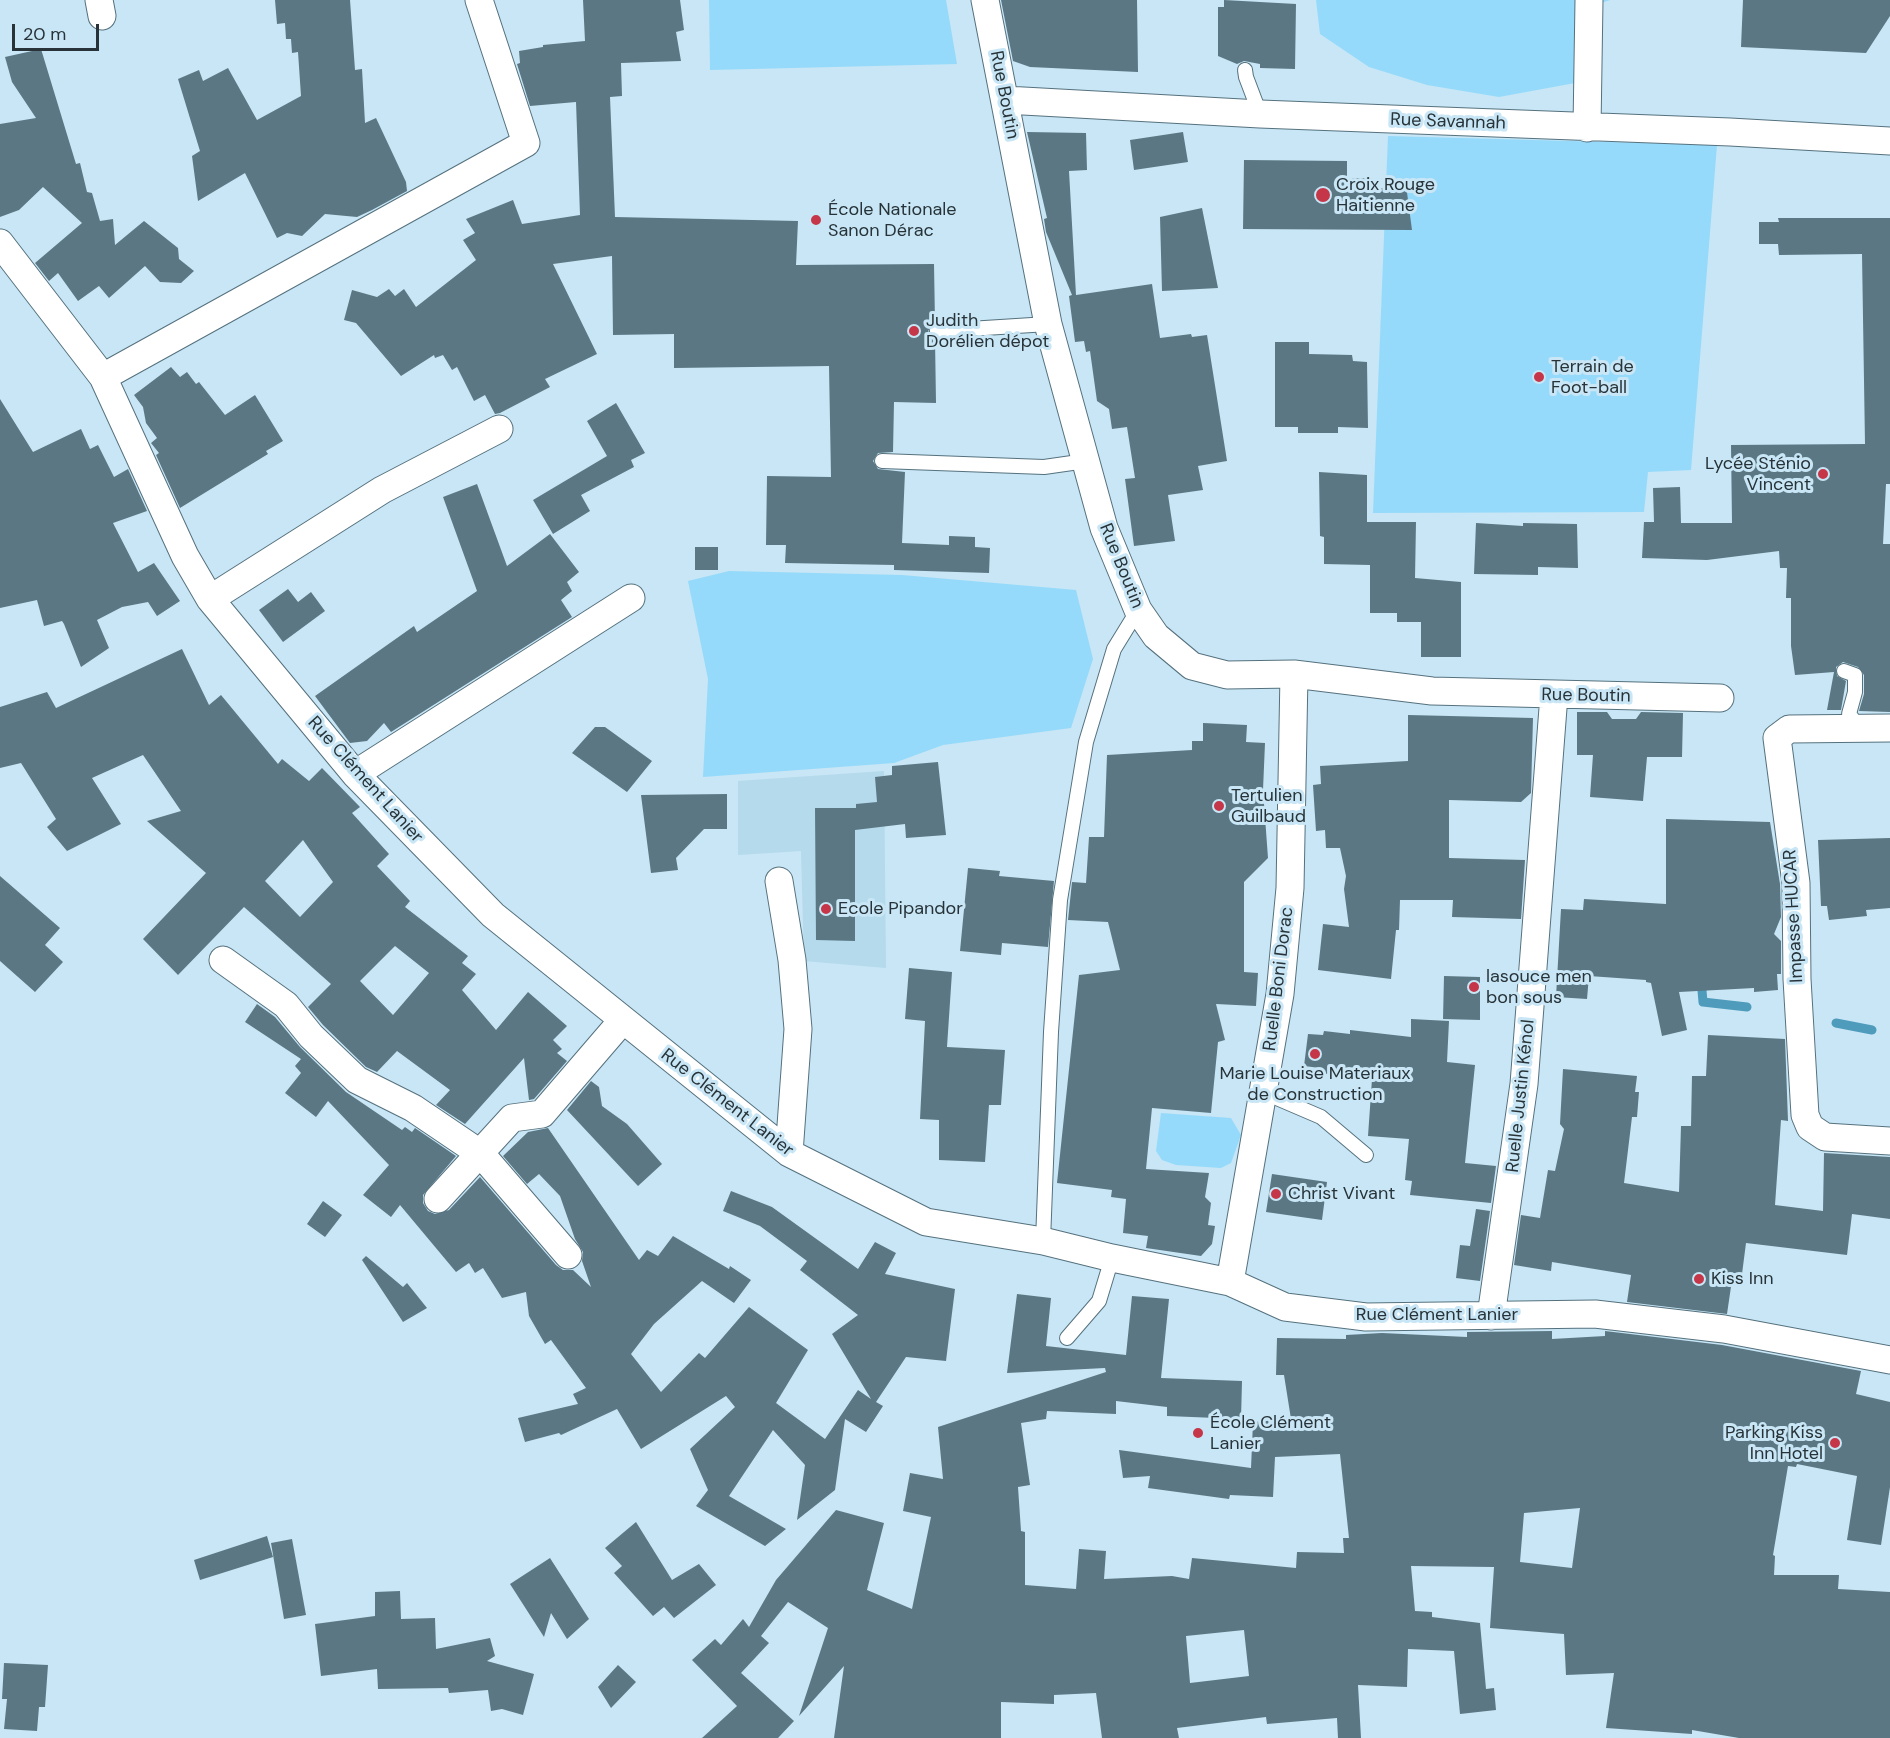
<!DOCTYPE html>
<meta charset="utf-8">
<style>
body{margin:0}
#map{position:relative;width:1890px;height:1738px;overflow:hidden;background:#c8e6f5;font-family:"DM Sans",sans-serif}
canvas{display:block}
.scale{position:absolute;left:12px;top:24px;width:87px;height:27px;box-sizing:border-box;border:3px solid #273338;border-top:0;padding-left:8px;font-size:18px;line-height:21px;white-space:nowrap;color:#273338;-webkit-text-stroke:4px #c8e6f5;paint-order:stroke}
</style>
<div id="map">
<canvas width="1890" height="1738"></canvas>
<div class="scale">20 m</div>
</div>
<script>
const ctx = document.querySelector('canvas').getContext('2d');
ctx.lineJoin = 'round';
function fill(path, color) { ctx.fillStyle = color; ctx.fill(path, 'evenodd'); }
const toPath = rows => new Path2D(rows.map(r => 'M' + r).join(''));
function trace(path, color, width, dash) { ctx.strokeStyle = color; ctx.lineWidth = width; ctx.lineCap = dash ? 'butt' : 'round'; ctx.setLineDash(dash || []); ctx.stroke(path); }
function label(font, color, halo, rows, align = 'center') {
  ctx.font = font + ' "DM Sans",sans-serif'; ctx.lineWidth = 6; ctx.setLineDash([]); ctx.textBaseline = 'middle'; ctx.strokeStyle = halo; ctx.fillStyle = color; for (const [text, x, y, turn = 0] of rows) {
    ctx.save(); ctx.translate(x, y); ctx.rotate((+turn || 0) * Math.PI / 180); ctx.textAlign = isNaN(turn) ? turn : align; if (halo) ctx.strokeText(text, 0, 0); ctx.fillText(text, 0, 0); ctx.restore();
  }
}
fill(toPath([
 [884,771,886,968,804,961,801,851,738,855,738,781]
]), '#b4daec');
fill(toPath([
 [709,0,946,0,957,64,710,70],
 [1316,0,1610,0,1580,10,1575,83,1499,97,1427,85,1369,67,1320,34],
 [1388,136,1717,145,1691,470,1648,472,1644,512,1373,513],
 [729,571,902,575,1076,590,1093,659,1071,728,943,745,894,763,703,777,708,679,688,581],
 [1161,1113,1231,1118,1241,1135,1231,1163,1221,1168,1176,1165,1162,1160,1156,1151]
]), '#95dafa');
trace(toPath([
 [1701,979,1703,1002,1747,1007],
 [1836,1023,1872,1030]
]), '#4e9bbc', 9);
fill(toPath([
 [275,0,350,0,355,70,362,69,365,123,376,118,406,182,407,191,372,210,357,217,325,214,302,236,287,233,277,238,245,173,198,201,192,156,200,151,178,79,199,70,203,81,228,68,257,120,301,96,298,52,292,53,291,39,286,39,285,23,277,24],
 [583,0,680,0,684,30,676,32,681,61,621,63,622,96,610,97,615,217,798,221,796,265,934,264,935,323,928,331,935,339,936,403,894,402,893,452,878,453,873,461,878,469,905,472,902,543,949,545,949,536,975,537,975,547,990,548,989,573,894,570,894,565,785,563,786,545,766,545,767,476,831,477,829,366,674,368,674,334,613,335,612,256,553,264,597,354,545,379,550,387,500,413,495,414,485,395,474,401,457,367,452,370,443,355,435,358,434,355,401,376,356,323,344,320,352,290,377,297,389,289,395,296,404,289,416,307,476,260,463,240,475,233,466,219,513,200,522,224,580,215,576,102,530,106,517,64,520,63,519,51,543,47,543,45,585,41],
 [1001,0,1137,0,1138,72,1030,67,1013,61],
 [1224,0,1296,4,1295,69,1260,68,1260,64,1244,61,1237,64,1218,56,1218,7,1224,7],
 [1743,0,1890,0,1890,16,1866,53,1741,47],
 [41,49,76,164,80,163,87,192,92,193,100,221,113,219,115,245,144,221,178,248,179,259,194,271,181,283,160,282,145,266,109,298,99,286,78,301,58,273,49,281,35,263,82,223,43,187,19,210,0,217,0,124,36,118,12,82,5,57],
 [1027,132,1086,133,1087,170,1069,171,1076,295,1152,284,1160,338,1191,334,1192,337,1207,335,1227,461,1198,466,1203,490,1168,495,1175,541,1134,546,1125,479,1135,478,1127,427,1112,429,1109,409,1097,401,1090,351,1086,352,1084,341,1075,342,1069,296,1072,295,1046,232,1044,219,1047,218],
 [1183,132,1188,162,1134,170,1130,140],
 [1244,160,1347,161,1347,178,1368,178,1368,190,1406,185,1412,230,1243,229],
 [1202,208,1218,288,1162,291,1160,217],
 [1778,218,1890,218,1890,484,1886,484,1883,544,1890,544,1890,712,1859,711,1864,694,1864,675,1858,667,1843,662,1836,667,1837,676,1846,681,1841,710,1827,710,1834,672,1795,675,1791,646,1791,598,1786,598,1787,568,1780,568,1779,551,1707,560,1642,558,1644,522,1654,522,1653,488,1680,487,1681,523,1732,523,1731,445,1865,444,1862,254,1779,255,1778,244,1759,244,1759,222,1779,222],
 [1275,342,1309,342,1309,354,1352,355,1353,361,1367,362,1368,428,1338,427,1338,433,1298,433,1298,427,1275,427],
 [171,367,180,377,187,372,196,384,199,382,225,415,255,395,283,441,266,451,268,454,180,508,156,455,159,453,151,443,157,438,146,423,143,407,134,395],
 [0,399,33,452,81,429,90,449,98,445,114,477,128,469,147,511,113,523,138,572,154,563,180,601,157,616,148,602,122,607,97,620,109,648,81,667,64,624,62,621,44,626,37,600,0,608],
 [616,403,645,453,631,460,634,467,581,495,590,511,553,534,533,500,607,456,587,421],
 [1319,472,1367,475,1367,522,1416,522,1415,578,1461,582,1461,657,1421,657,1421,622,1397,622,1397,613,1370,613,1370,565,1324,564,1324,537,1320,536],
 [477,484,507,566,550,534,579,572,567,582,572,591,561,600,572,617,391,732,384,723,367,741,350,743,315,696,414,626,417,632,477,591,443,497],
 [1476,523,1523,526,1523,523,1577,524,1578,568,1538,567,1538,575,1474,574],
 [695,547,718,547,718,570,695,570],
 [288,589,298,602,311,592,325,611,283,642,259,610],
 [182,649,209,705,221,695,278,764,282,759,309,781,322,768,360,807,352,813,389,854,377,866,410,901,405,907,468,956,462,963,476,974,462,990,496,1030,528,992,567,1026,553,1040,562,1049,557,1053,567,1061,534,1099,529,1100,524,1058,465,1124,436,1105,450,1090,397,1051,377,1072,366,1067,323,1025,308,1007,331,984,244,907,178,975,143,939,206,873,147,821,181,811,143,755,92,778,121,824,67,851,47,827,56,819,21,763,0,768,0,707,47,692,56,708],
 [303,840,333,882,300,917,265,881],
 [395,946,429,973,393,1015,360,981],
 [1577,712,1607,712,1612,719,1636,719,1641,712,1683,713,1682,757,1647,757,1643,801,1590,797,1593,755,1577,755],
 [1408,715,1533,718,1531,793,1521,802,1449,800,1449,858,1525,860,1521,919,1452,917,1453,900,1400,900,1399,930,1396,930,1391,979,1318,970,1323,924,1349,927,1344,889,1346,876,1340,848,1326,848,1325,830,1316,831,1313,785,1321,784,1320,766,1408,761],
 [1203,723,1247,725,1246,742,1265,743,1263,790,1268,858,1244,882,1244,972,1258,973,1256,1006,1216,1004,1225,1040,1218,1042,1211,1113,1152,1108,1146,1169,1209,1173,1205,1197,1211,1203,1208,1225,1215,1226,1212,1244,1201,1256,1146,1248,1148,1236,1123,1233,1126,1199,1111,1197,1112,1190,1057,1183,1079,975,1120,970,1108,922,1068,920,1072,882,1086,883,1089,837,1104,837,1107,755,1192,750,1192,741,1203,741],
 [595,727,605,727,652,761,627,792,572,753],
 [938,762,946,835,906,838,905,824,855,830,855,941,816,940,815,808,856,808,856,804,877,802,875,777,892,775,892,766],
 [727,794,727,829,704,829,676,858,678,870,651,873,641,795],
 [1666,819,1770,822,1780,884,1781,917,1774,934,1781,941,1781,974,1777,974,1778,990,1754,992,1754,988,1679,992,1687,1030,1662,1036,1651,983,1646,982,1646,980,1589,976,1587,999,1556,997,1561,909,1583,910,1584,899,1666,904],
 [1890,838,1890,908,1866,910,1867,916,1829,920,1827,906,1821,906,1818,840],
 [968,868,1000,871,999,876,1054,881,1048,947,1002,943,1001,955,960,951],
 [0,876,60,928,45,945,63,962,35,992,0,961],
 [909,968,952,972,947,1047,1005,1050,1001,1105,989,1105,985,1162,939,1160,939,1120,920,1119,925,1021,905,1019],
 [1444,976,1480,977,1480,1020,1443,1019],
 [257,1004,275,1017,300,1047,346,1092,402,1130,405,1127,412,1132,415,1128,456,1156,423,1195,423,1203,428,1211,435,1214,449,1210,480,1177,556,1265,563,1270,573,1270,591,1287,582,1261,583,1252,575,1239,560,1196,539,1174,527,1184,503,1156,528,1132,548,1128,639,1260,647,1250,658,1256,673,1236,729,1269,730,1266,751,1280,734,1303,702,1281,654,1324,631,1354,661,1392,699,1353,705,1358,749,1307,808,1350,776,1403,825,1439,858,1390,871,1399,832,1334,858,1315,800,1270,807,1261,760,1226,723,1211,731,1191,772,1207,858,1269,875,1242,896,1253,885,1274,955,1289,946,1361,906,1357,876,1402,883,1406,866,1432,845,1419,835,1490,797,1520,805,1465,773,1430,729,1496,786,1529,765,1546,696,1506,708,1490,690,1449,735,1407,726,1396,641,1449,617,1409,561,1435,559,1433,525,1442,518,1418,578,1404,573,1394,586,1388,551,1340,545,1344,529,1316,526,1292,502,1298,483,1268,475,1273,469,1263,456,1272,400,1205,391,1217,363,1195,389,1165,328,1101,316,1117,285,1093,301,1073,295,1066,301,1059,245,1022],
 [1411,1019,1449,1021,1447,1062,1475,1065,1465,1163,1496,1166,1491,1203,1410,1195,1412,1181,1405,1180,1409,1139,1368,1136,1372,1079,1319,1073,1320,1068,1304,1066,1308,1034,1323,1035,1324,1031,1350,1034,1350,1030,1411,1037],
 [1708,1035,1785,1039,1788,1121,1781,1120,1775,1205,1823,1211,1824,1153,1890,1157,1890,1219,1852,1214,1847,1255,1746,1243,1742,1274,1733,1273,1727,1314,1627,1302,1631,1275,1552,1262,1551,1271,1514,1265,1521,1215,1540,1218,1548,1170,1555,1171,1564,1129,1560,1124,1563,1069,1637,1076,1635,1092,1639,1092,1637,1117,1632,1117,1624,1183,1679,1192,1681,1126,1691,1126,1692,1076,1706,1076],
 [591,1081,599,1087,602,1106,627,1124,662,1164,638,1186,567,1110],
 [1272,1174,1327,1182,1322,1220,1266,1212],
 [323,1201,342,1215,325,1237,307,1224],
 [1476,1209,1490,1211,1480,1281,1456,1278,1460,1245,1470,1246],
 [366,1256,403,1287,407,1283,427,1308,403,1322,362,1260],
 [1017,1294,1051,1298,1046,1346,1126,1355,1132,1296,1169,1299,1161,1378,1242,1381,1241,1419,1167,1416,1167,1407,1116,1401,1116,1414,1047,1411,1046,1419,1021,1423,1030,1485,1018,1487,1021,1531,1025,1532,1025,1585,1076,1589,1079,1549,1106,1551,1104,1579,1172,1576,1189,1579,1192,1558,1296,1568,1297,1552,1344,1553,1343,1538,1349,1538,1340,1454,1275,1457,1273,1497,1230,1495,1229,1499,1148,1488,1150,1476,1123,1478,1119,1450,1251,1468,1253,1422,1291,1419,1284,1375,1276,1375,1277,1338,1346,1339,1346,1335,1382,1333,1467,1337,1467,1332,1552,1331,1552,1339,1605,1336,1605,1331,1722,1345,1861,1371,1856,1394,1890,1402,1890,1487,1881,1545,1847,1540,1857,1476,1797,1464,1796,1467,1788,1466,1773,1555,1775,1556,1774,1575,1839,1575,1838,1589,1890,1592,1890,1738,1739,1738,1692,1730,1692,1734,1606,1728,1614,1673,1566,1675,1564,1634,1490,1628,1494,1567,1411,1566,1415,1611,1432,1612,1432,1617,1480,1623,1486,1689,1494,1688,1496,1710,1460,1714,1454,1651,1408,1649,1407,1687,1358,1685,1361,1738,1338,1738,1337,1718,1267,1724,1266,1717,1177,1728,1179,1738,1102,1738,1096,1693,1054,1695,1054,1704,1001,1702,1001,1738,834,1738,844,1666,799,1716,828,1628,788,1602,761,1636,769,1643,741,1673,794,1721,778,1738,702,1738,737,1706,692,1660,715,1639,721,1645,743,1619,749,1627,776,1580,836,1510,884,1523,867,1590,912,1609,931,1517,903,1511,910,1473,943,1479,938,1427,1106,1372,1105,1368,1007,1373],
 [1580,1508,1572,1568,1520,1562,1524,1513],
 [1244,1630,1249,1676,1190,1683,1186,1636],
 [636,1522,672,1580,699,1564,716,1585,674,1618,664,1607,653,1616,614,1573,622,1566,605,1548],
 [267,1536,273,1557,200,1580,194,1560],
 [292,1539,306,1615,284,1619,271,1543],
 [550,1558,589,1619,567,1639,551,1613,544,1637,510,1584],
 [400,1591,401,1619,435,1618,436,1649,490,1638,495,1656,487,1661,534,1674,523,1715,502,1709,491,1711,488,1690,449,1693,448,1688,378,1689,377,1669,321,1676,315,1624,375,1616,375,1592],
 [4,1663,48,1665,45,1707,39,1707,37,1731,4,1729,7,1699,2,1699],
 [618,1665,636,1682,611,1708,598,1687]
]), '#5b7784');
const service = toPath([
 [1245,70,1246,77,1260,114],
 [937,331,1048,324],
 [882,461,1044,467,1086,461],
 [1844,671,1855,675,1855,692,1849,714,1860,729],
 [1265,1093,1321,1117,1366,1155],
 [1043,1241,1051,1032,1060,900,1086,742,1114,649,1138,610],
 [1067,1338,1099,1301,1112,1258]
]);
const minor = toPath([
 [99,0,102,16],
 [985,0,1048,324,1104,528,1138,610,1156,636,1192,666,1227,675,1294,674,1432,691,1720,698],
 [1005,100,1260,114,1730,132,1890,141],
 [1587,128,1589,0],
 [0,243,103,377,185,556,210,599,355,774,493,915,789,1153,926,1222,1043,1241,1112,1258,1230,1282,1285,1307,1366,1317,1595,1314,1724,1329,1890,1360],
 [103,377,526,143,479,0],
 [210,599,382,490,499,429],
 [1890,728,1789,729,1777,738,1796,883,1797,979,1805,1115,1810,1127,1825,1137,1890,1141],
 [355,774,631,598],
 [779,881,792,960,798,1029,789,1153],
 [223,960,286,1005,311,1036,357,1080,413,1108,481,1154,568,1255],
 [438,1199,512,1118,542,1114,622,1021],
 [1230,1282,1280,994,1290,888,1294,674],
 [1491,1316,1524,1084,1554,695]
]);
trace(service, '#55717e', 16);
trace(minor, '#55717e', 29);
trace(service, '#fff', 14);
trace(minor, '#fff', 27);
for (const [x, y, r, color] of [
 [1323,195,8,"#c63649"],
 [816,220,6,"#c63649"],
 [914,331,6,"#c63649"],
 [1539,377,6,"#c63649"],
 [1823,474,6,"#c63649"],
 [1219,806,6,"#c63649"],
 [826,909,6,"#c63649"],
 [1474,987,6,"#c63649"],
 [1315,1054,6,"#c63649"],
 [1276,1194,6,"#c63649"],
 [1699,1279,6,"#c63649"],
 [1198,1433,6,"#c63649"],
 [1835,1443,6,"#c63649"]
]) { const dot = new Path2D(); dot.arc(x, y, r, 0, 2 * Math.PI); ctx.fillStyle = color; ctx.fill(dot); trace(dot, '#c8e6f5', 2); }
label('18px', '#273338', '#c8e6f5', [
 ["Rue Boutin",1004,95,79],
 ["Rue Savannah",1448,122,2],
 ["Rue Boutin",1121,566,68],
 ["Rue Boutin",1586,696,1],
 ["Rue Clément Lanier",365,780,48],
 ["Impasse HUCAR",1794,916,-93],
 ["Ruelle Boni Dorac",1279,979,-83],
 ["Ruelle Justin Kénol",1521,1096,-84],
 ["Rue Clément Lanier",727,1103,38],
 ["Rue Clément Lanier",1437,1315]
]);
label('18px', '#273338', '#c8e6f5', [
 ["Croix Rouge",1336,185],
 ["Haitienne",1336,206],
 ["École Nationale",828,210],
 ["Sanon Dérac",828,231],
 ["Judith",926,321],
 ["Dorélien dépot",926,342],
 ["Terrain de",1551,367],
 ["Foot-ball",1551,388],
 ["Lycée Sténio",1811,464,"right"],
 ["Vincent",1811,485,"right"],
 ["Tertulien",1231,796],
 ["Guilbaud",1231,817],
 ["Ecole Pipandor",838,909],
 ["lasouce men",1486,977],
 ["bon sous",1486,998],
 ["Marie Louise Materiaux",1315,1074,"center"],
 ["de Construction",1315,1095,"center"],
 ["Christ Vivant",1288,1194],
 ["Kiss Inn",1711,1279],
 ["École Clément",1210,1423],
 ["Lanier",1210,1444],
 ["Parking Kiss",1823,1433,"right"],
 ["Inn Hotel",1823,1454,"right"]
], 'left');
</script>
